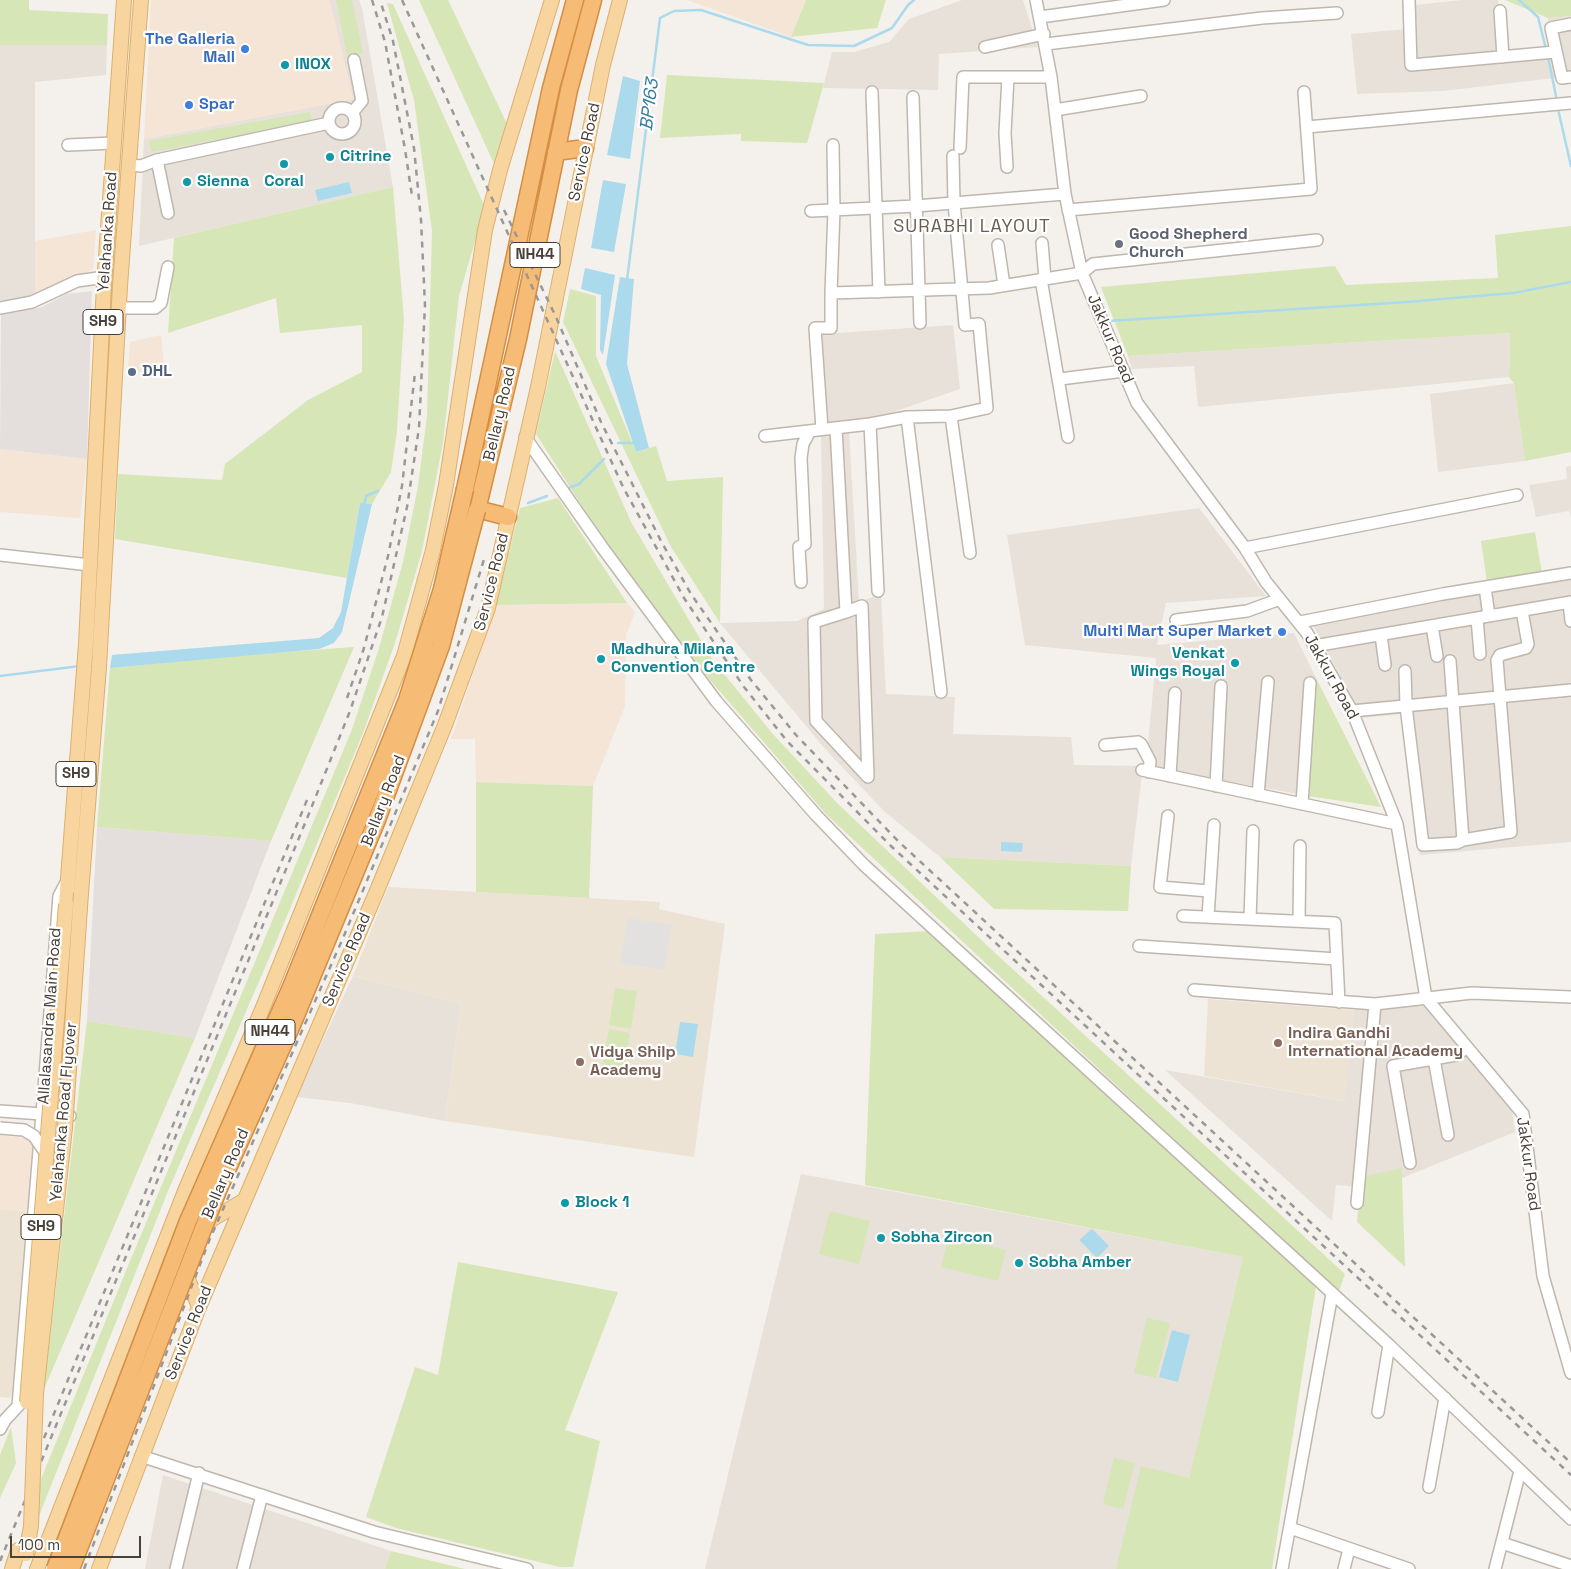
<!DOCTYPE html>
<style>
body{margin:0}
#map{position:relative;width:1571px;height:1569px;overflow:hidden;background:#f4f0eb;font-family:"Space Grotesk",sans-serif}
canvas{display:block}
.scale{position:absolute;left:10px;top:1536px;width:131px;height:22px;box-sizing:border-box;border:2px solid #484039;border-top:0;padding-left:6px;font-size:15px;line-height:18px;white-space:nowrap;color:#484039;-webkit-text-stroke:4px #fff;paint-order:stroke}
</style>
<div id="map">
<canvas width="1571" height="1569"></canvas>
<div class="scale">100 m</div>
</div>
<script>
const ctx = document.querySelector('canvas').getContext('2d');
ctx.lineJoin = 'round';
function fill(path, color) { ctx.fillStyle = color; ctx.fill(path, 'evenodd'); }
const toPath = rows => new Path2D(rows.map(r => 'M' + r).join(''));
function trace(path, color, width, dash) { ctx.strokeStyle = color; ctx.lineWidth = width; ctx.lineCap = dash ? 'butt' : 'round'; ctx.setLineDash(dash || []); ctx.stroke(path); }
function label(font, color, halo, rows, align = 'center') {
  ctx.font = font + ' "Space Grotesk",sans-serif'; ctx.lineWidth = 4.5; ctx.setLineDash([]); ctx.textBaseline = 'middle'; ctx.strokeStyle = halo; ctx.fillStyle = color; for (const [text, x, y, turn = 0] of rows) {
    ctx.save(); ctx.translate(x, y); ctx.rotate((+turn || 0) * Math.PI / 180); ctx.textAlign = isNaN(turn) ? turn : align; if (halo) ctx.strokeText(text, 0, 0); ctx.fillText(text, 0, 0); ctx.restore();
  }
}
fill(toPath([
 [329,0,359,0,362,8,393,187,139,246,144,139,353,99],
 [962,0,1023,0,1038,47,939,54,938,90,823,88,832,52,854,52,889,42,909,19],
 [1462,0,1498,0,1503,53,1550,49,1548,18,1571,16,1571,76,1443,91,1357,94,1351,34,1417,28,1415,5],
 [0,45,107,45,106,75,35,82,35,298,0,305],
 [953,325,960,389,870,420,826,424,822,334],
 [1510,333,1509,377,1198,407,1194,366,1132,369,1128,356],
 [1514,383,1525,461,1438,472,1430,394],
 [849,430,859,602,881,594,886,694,955,697,953,734,1071,737,1074,765,1143,766,1131,866,940,857,885,812,826,750,720,623,797,621,824,609,821,433],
 [1571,466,1571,516,1569,511,1536,517,1529,485,1567,479,1566,467],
 [1199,508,1266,596,1166,603,1157,645,1294,633,1317,680,1308,796,1146,766,1156,658,1025,645,1007,535],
 [1571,577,1571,842,1420,855,1402,714,1362,718,1313,625,1407,604],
 [353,976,461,1004,445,1121,350,1103,296,1097],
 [1423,1005,1512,1109,1515,1132,1402,1178,1402,1168,1360,1187,1336,1185,1332,1221,1165,1070,1344,1101,1354,1010],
 [801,1174,1243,1257,1189,1478,1116,1569,705,1569],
 [163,1475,391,1551,385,1569,145,1569]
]), '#e8e1d9');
fill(toPath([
 [151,0,329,0,353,99,144,139],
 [687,0,806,0,791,37],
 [96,230,93,269,35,298,35,241],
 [161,335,165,374,128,370,130,342],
 [0,449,87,459,80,518,0,512],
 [627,603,635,612,626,635,625,706,593,786,476,782,475,739,451,739,496,605],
 [0,1135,34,1139,27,1212,0,1209]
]), '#f4e5d7');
fill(toPath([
 [92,291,87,459,0,449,1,315,42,307,66,294],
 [97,827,271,841,195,1038,87,1021]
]), '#e4dfdc');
fill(toPath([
 [388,887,660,902,659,909,725,924,694,1157,445,1121,461,1004,353,976],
 [1208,999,1354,1010,1345,1101,1204,1076],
 [0,1209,27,1212,13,1391,10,1398,0,1397]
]), '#ece3d5');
fill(toPath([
 [0,0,29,0,29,10,108,14,107,45,0,45],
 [336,0,352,0,363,53,347,56],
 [419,0,448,0,507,124,496,168],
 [806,0,886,0,877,28,791,37],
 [1505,0,1571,0,1571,16,1548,18],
 [387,3,393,4,485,207,459,296,443,443,422,551,396,640,363,733,274,947,168,1191,35,1526,41,1479,130,1261,351,732,379,648,403,562,418,486,427,416,432,231,414,100],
 [667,75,824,83,807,143,741,141,741,134,660,138],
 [310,112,312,122,151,152,149,141],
 [393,187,404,319,397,431,391,472,372,504,360,503,347,578,115,539,118,474,222,480,225,464,308,400,362,372,362,325,280,333,276,298,168,333,174,238],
 [1571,226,1571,452,1525,461,1514,383,1509,377,1510,333,1128,356,1101,287,1335,266,1346,285,1498,278,1495,235],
 [570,289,596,296,596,356,636,452,656,446,667,481,723,477,720,623,671,547,563,322],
 [555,351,631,522,712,659,772,733,837,803,993,951,1345,1274,1339,1291,1204,1167,826,814,697,665,596,528,536,434],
 [558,498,627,603,496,605,520,508],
 [1535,532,1542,574,1487,582,1481,541],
 [354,647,271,841,97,827,110,668,241,655],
 [1317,680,1381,807,1308,796],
 [476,782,593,786,589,898,476,892],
 [940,857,1131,866,1128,911,994,909],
 [931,931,1316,1286,1272,1569,1116,1569,1141,1466,1189,1478,1243,1257,865,1185,875,934],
 [615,988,637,991,631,1029,609,1025],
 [87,1021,195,1038,44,1389],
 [609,1029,630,1033,624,1070,602,1067],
 [1402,1168,1402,1178,1405,1267,1357,1222,1361,1177],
 [830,1211,870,1221,859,1264,819,1254],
 [949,1235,1006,1250,998,1281,941,1267],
 [458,1262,618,1292,565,1430,600,1441,573,1567,560,1567,396,1528,366,1517,415,1367,438,1375],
 [1147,1318,1170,1323,1156,1378,1134,1373],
 [11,1427,16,1463,0,1498,0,1455],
 [1114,1458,1135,1463,1123,1509,1103,1504],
 [391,1551,465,1569,385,1569]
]), '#d6e6b6');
fill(toPath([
 [628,918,672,925,664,970,620,963]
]), '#e3e1df');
fill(toPath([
 [623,76,640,81,630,159,607,155],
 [603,180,626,184,614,252,591,248],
 [349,182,352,193,318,201,315,190],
 [585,268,615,275,603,355,600,350,601,295,581,289],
 [620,277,634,279,627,364,649,448,636,452,606,364],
 [360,503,372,504,342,632,334,643,319,649,110,668,112,655,319,638,333,628,341,612],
 [1001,842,1023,843,1022,852,1001,851],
 [680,1022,698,1024,693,1057,675,1054],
 [1092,1229,1109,1246,1097,1258,1079,1240],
 [1172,1330,1190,1335,1178,1382,1159,1377]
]), '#abdaed');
trace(toPath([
 [1519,0,1538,17,1546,49],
 [1548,57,1557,101],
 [1558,109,1571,166],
 [627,280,660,18,674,11,701,10,808,45,854,46,892,28,908,5,914,0],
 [1108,321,1407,302,1513,293,1571,282],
 [618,443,637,443],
 [566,489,579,484,604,459],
 [528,503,547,496],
 [364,507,366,496,378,491],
 [0,676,80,666]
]), '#abdaed', 2.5);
const minor = toPath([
 [1036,0,1051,77,1065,194,1082,273,1137,403,1245,548,1266,582,1307,633,1352,711,1397,824,1426,998,1523,1114,1543,1276,1571,1373],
 [1409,0,1411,65,1555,52],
 [1500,11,1503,57],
 [1040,17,1164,0],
 [1571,24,1551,28,1562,78,1571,77],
 [1046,44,1262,18,1337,13],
 [985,47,1044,34],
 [872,92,879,292],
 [913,97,920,323],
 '329 121a13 13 0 1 1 26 0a13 13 0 1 1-26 0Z',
 [1055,110,1141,96],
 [352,113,362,101,354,60],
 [1307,127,1571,103],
 [68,145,114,143],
 [960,148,963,77,1051,77],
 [157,160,168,213],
 [129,165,141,166,157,160,329,123],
 [1007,167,1005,133,1008,77],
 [1068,210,1311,189,1304,92],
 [811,211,916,206,1065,194],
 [1042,243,1045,279],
 [998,245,1004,285],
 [1041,279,1068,437],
 [831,293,834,210,833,145],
 [0,308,32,302,77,281,105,277],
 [119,308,155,308,161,303,168,267],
 [1060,379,1124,371],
 [951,416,970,553],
 [907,417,941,692],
 [870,424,878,591],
 [836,428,846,612,862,606,868,777,816,721,814,622,846,612],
 [822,429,815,328,831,328,831,293,989,288,1082,273,1093,264,1317,240],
 [765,436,870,424,907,417,951,416,987,408,979,324,965,325,954,203,953,156],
 [525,437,602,547,716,701,816,815,864,865,1389,1345,1571,1519],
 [1245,548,1517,495],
 [0,555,90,565],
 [801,582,799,547,805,544,801,458,803,444,810,431],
 [1485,587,1489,616],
 [1569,603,1571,621],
 [1477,618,1480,654],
 [1176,620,1247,611,1280,599],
 [1300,622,1443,594,1571,573],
 [1432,626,1437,656],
 [1381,635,1385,665],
 [1314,646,1571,602],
 [1450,661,1463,840],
 [1405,671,1406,706,1423,845,1457,843,1463,840,1511,832,1497,660,1500,655,1526,648,1528,644,1522,611],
 [1352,711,1571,690],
 [1105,745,1138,742,1141,744,1150,761,1149,772],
 [1142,770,1397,824],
 [1170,776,1175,693],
 [1216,786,1221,686],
 [1258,795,1268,682],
 [1302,804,1310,683],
 [1168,816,1160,887,1209,891],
 [1183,916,1335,923,1339,1002],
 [1208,917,1214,825],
 [1250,919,1253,831],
 [1299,921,1300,846],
 [1139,946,1337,959],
 [1194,990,1375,1004,1472,993,1571,997],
 [1434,1059,1448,1135],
 [0,1111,42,1114,59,896,68,879],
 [1410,1163,1393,1066,1456,1055,1467,1047],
 [1357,1203,1375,1004],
 [18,1406,42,1114,70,1116],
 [1378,1412,1389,1345],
 [0,1429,5,1420,31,1392],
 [141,1456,374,1532,527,1569],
 [1429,1487,1445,1398],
 [1290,1528,1409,1569],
 [1502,1543,1571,1566],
 [176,1569,199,1473],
 [243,1569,262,1495],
 [1282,1569,1332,1294],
 [1344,1569,1349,1549],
 [1495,1569,1520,1471]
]);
const major = toPath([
 [81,893,99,667,120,286,141,0],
 [66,904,86,644,104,285,124,0],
 [201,1226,243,1201],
 [180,1270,186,1274,199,1307],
 [12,1569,18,1550],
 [37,1569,185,1191,264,1005,404,656,433,550,446,485,485,230,500,170,552,0],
 [99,1569,199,1307,376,893,445,725,488,608,538,387,603,65,620,0]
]);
const highway = toPath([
 [556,152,585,148],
 [465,489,551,88,575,0],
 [477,509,508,517],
 [477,510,518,339,569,90,593,0]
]);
trace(minor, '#bfb7ad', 14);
trace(major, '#ddaf6f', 16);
trace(highway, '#d58e44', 19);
trace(minor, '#fff', 11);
trace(major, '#f8d59f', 14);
trace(highway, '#f6bb74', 16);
trace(toPath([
 [372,0,385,42,405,149,412,196],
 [402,0,623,487,684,598,744,687,787,741,892,847,1571,1475],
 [504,210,556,317,601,422,661,541,691,594,751,680,796,735,898,841,1571,1463],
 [347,698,364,648,388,556,402,486,415,373],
 [44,1438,307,800],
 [0,1561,308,816,350,711,382,617,407,507,419,428,425,305,421,220,414,148,393,41,380,0],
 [84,1569,209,1241,343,938,438,711,485,556]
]), '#989898', 2.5, [6, 6]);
const minorBridge = toPath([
 [0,1128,24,1130,34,1136,47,1155]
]);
const majorBridge = toPath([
 [27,1402,66,904],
 [26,1554,31,1526,36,1394,65,1128,81,893]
]);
const highwayBridge = toPath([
 [55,1569,188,1221,291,987,407,700,442,589,465,489],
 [71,1569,219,1188,292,1025,377,820,441,646,477,510]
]);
trace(minorBridge, '#bfb7ad', 14, []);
trace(majorBridge, '#ddaf6f', 16, []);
trace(highwayBridge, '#d58e44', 19, []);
trace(minorBridge, '#fff', 11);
trace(majorBridge, '#f8d59f', 14);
trace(highwayBridge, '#f6bb74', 16);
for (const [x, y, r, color] of [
 [245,49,5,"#3f7fe0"],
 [285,65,5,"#0f9aa8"],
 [189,105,5,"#3f7fe0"],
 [330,157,5,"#0f9aa8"],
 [284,164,5,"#0f9aa8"],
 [187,182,5,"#0f9aa8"],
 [1119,244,5,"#6b7280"],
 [132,372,5,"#5c6f8a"],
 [1282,632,5,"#3f7fe0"],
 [601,659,5,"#0f9aa8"],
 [1235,663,5,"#0f9aa8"],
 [1278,1043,5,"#8d6e63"],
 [580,1062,5,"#8d6e63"],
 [565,1203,5,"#0f9aa8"],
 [881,1238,5,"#0f9aa8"],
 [1019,1263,5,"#0f9aa8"]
]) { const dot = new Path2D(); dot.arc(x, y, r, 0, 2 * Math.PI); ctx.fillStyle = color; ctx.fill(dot); trace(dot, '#fff', 2); }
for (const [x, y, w] of [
 [535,255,50],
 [103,322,40],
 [76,774,40],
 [270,1032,50],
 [41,1227,40]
]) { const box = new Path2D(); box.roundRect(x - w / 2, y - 12.5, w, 25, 4); ctx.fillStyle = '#fff'; ctx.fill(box); trace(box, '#484039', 1); }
label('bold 15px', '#484039', null, [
 ["NH44",535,255],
 ["SH9",103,322],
 ["SH9",76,774],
 ["NH44",270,1032],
 ["SH9",41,1227]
]);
label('bold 16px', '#366cbe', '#fff', [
 ["The Galleria",235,40],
 ["Mall",235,58],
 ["Spar",199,105,"left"],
 ["Multi Mart Super Market",1272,632]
], 'right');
label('bold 16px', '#0d838f', '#fff', [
 ["INOX",295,65],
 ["Citrine",340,157],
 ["Sienna",197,182],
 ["Coral",284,182,"center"],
 ["Madhura Milana",611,650],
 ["Convention Centre",611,668],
 ["Venkat",1225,654,"right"],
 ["Wings Royal",1225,672,"right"],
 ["Block 1",575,1203],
 ["Sobha Zircon",891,1238],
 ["Sobha Amber",1029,1263]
], 'left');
label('16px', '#484039', '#fff', [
 ["Service Road",585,152,-78],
 ["Yelahanka Road",108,232,-86],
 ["Jakkur Road",1110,339,67],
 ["Bellary Road",500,414,-77],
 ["Service Road",492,582,-76],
 ["Jakkur Road",1331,677,61],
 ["Bellary Road",384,801,-69],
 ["Service Road",347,960,-67],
 ["Allalasandra Main Road",50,1016,-86],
 ["Yelahanka Road Flyover",64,1112,-85],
 ["Jakkur Road",1528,1164,82],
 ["Bellary Road",226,1174,-67],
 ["Service Road",189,1333,-68]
]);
label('bold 16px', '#5b616d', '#fff', [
 ["Good Shepherd",1129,235],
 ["Church",1129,253]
], 'left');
label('bold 16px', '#4e5e75', '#fff', [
 ["DHL",142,372]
], 'left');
label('bold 16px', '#785e54', '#fff', [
 ["Indira Gandhi",1288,1034],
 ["International Academy",1288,1052],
 ["Vidya Shilp",590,1053],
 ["Academy",590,1071]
], 'left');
label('italic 18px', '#337e9f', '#fff', [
 ["BP163",650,105,-83]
]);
ctx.letterSpacing = '1px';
label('18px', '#6a5d51', '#fff', [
 ["SURABHI LAYOUT",972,227]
]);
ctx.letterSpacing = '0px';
</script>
